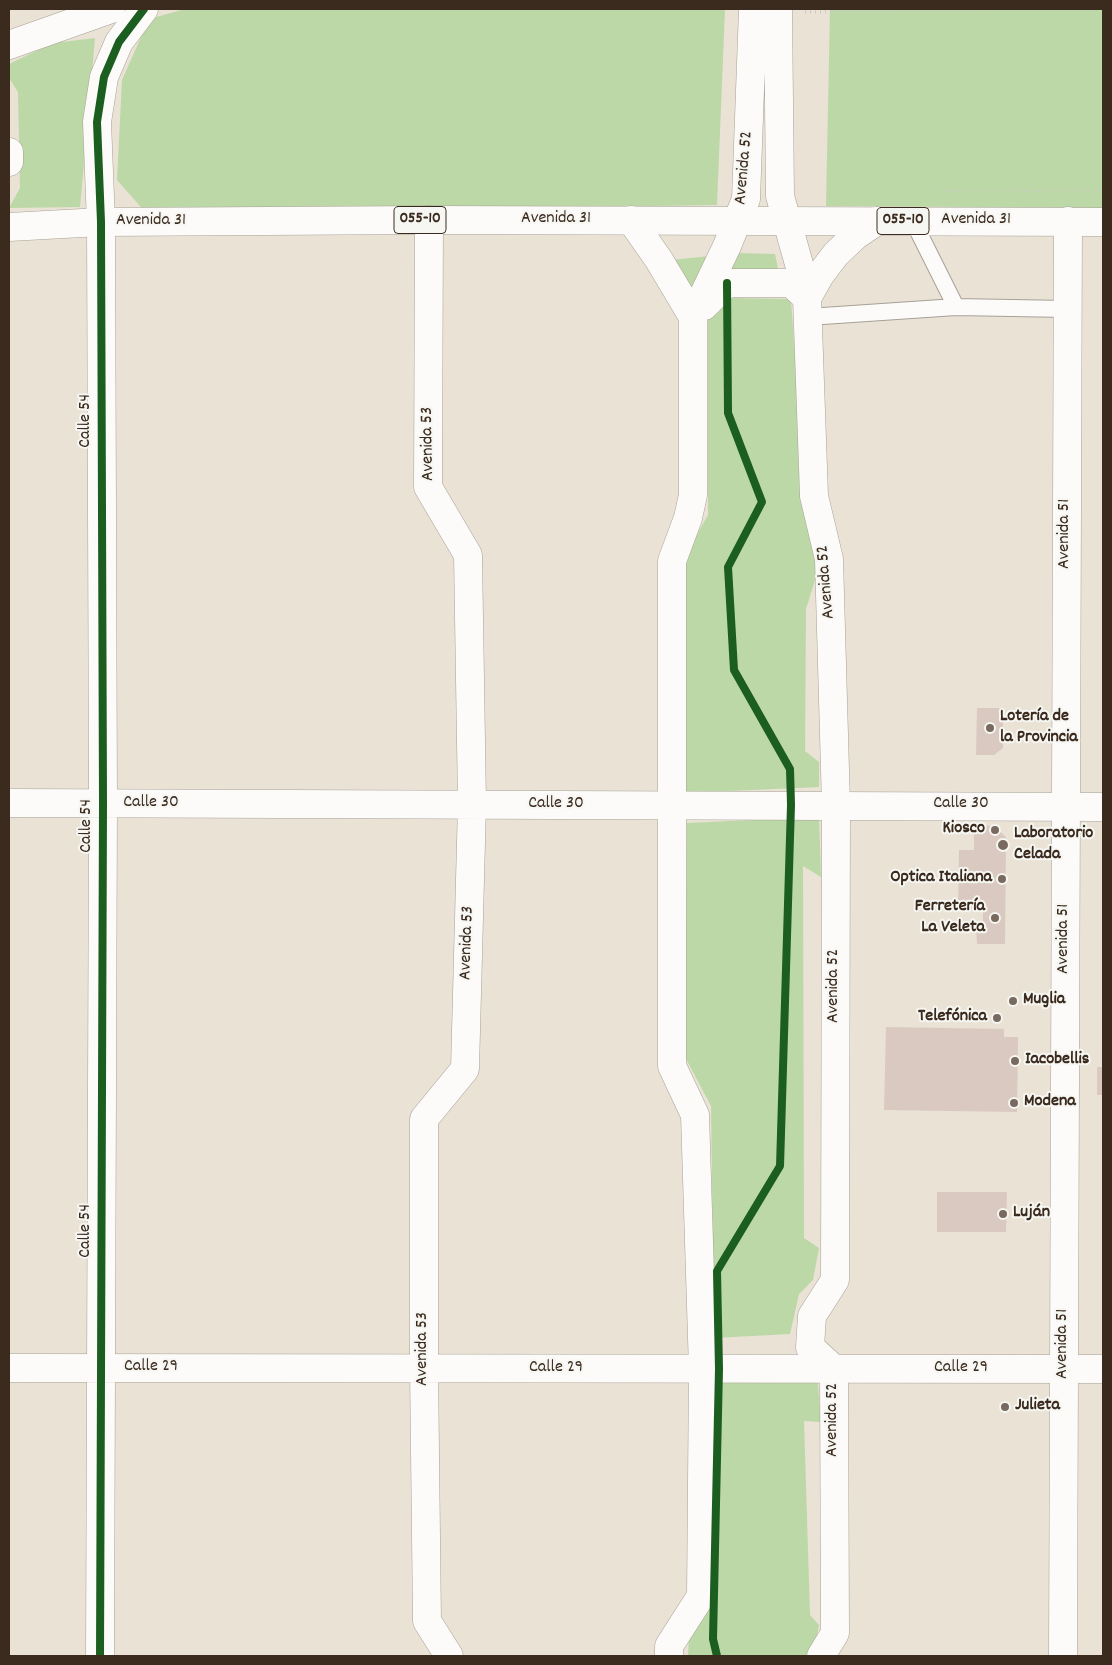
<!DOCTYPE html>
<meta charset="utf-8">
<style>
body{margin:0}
#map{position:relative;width:1112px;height:1665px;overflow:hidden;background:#e9e2d5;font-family:Dekko,sans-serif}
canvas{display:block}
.frame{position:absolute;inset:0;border:10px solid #3b2a1e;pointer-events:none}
</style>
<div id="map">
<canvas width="1112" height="1665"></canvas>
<div class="frame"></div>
</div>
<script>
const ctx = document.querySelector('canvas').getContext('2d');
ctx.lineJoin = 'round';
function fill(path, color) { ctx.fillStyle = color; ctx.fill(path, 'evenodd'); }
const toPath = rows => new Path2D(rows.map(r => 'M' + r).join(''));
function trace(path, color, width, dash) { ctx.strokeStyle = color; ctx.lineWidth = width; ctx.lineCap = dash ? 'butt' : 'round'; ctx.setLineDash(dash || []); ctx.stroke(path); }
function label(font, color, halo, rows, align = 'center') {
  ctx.font = font + ' Dekko,sans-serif'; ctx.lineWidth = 4; ctx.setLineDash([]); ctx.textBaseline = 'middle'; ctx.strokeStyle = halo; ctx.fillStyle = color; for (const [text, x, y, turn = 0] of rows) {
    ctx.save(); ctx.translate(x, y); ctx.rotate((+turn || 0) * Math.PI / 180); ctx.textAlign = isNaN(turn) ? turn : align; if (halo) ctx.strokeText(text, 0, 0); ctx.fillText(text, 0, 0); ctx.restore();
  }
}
fill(toPath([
 [185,9,725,9,717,205,147,214,117,180,122,80,149,19],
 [830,9,1103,9,1103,208,826,206],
 [95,38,80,207,9,208,20,188,18,92,9,78,9,64,53,43],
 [737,253,775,254,779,274,728,274],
 [710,256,704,282,690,290,671,260],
 [728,298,791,299,806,522,820,564,806,609,805,751,819,762,819,787,685,793,685,555,708,515,708,308],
 [819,817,821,877,803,866,804,1238,819,1248,813,1280,799,1294,790,1334,714,1338,711,1106,685,1057,687,823],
 [817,1373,821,1422,804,1421,810,1615,819,1625,813,1656,688,1656,689,1636,717,1379]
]), '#bcd8a7');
fill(toPath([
 [977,708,1003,708,1003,748,994,755,976,755],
 [974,825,994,826,1006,837,1005,944,977,944,976,927,983,927,983,909,958,909,959,850,974,850],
 [886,1027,1004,1029,1004,1037,1018,1037,1017,1112,884,1110],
 [1097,1067,1103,1067,1103,1095,1097,1095],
 [937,1192,1007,1192,1006,1232,937,1232]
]), '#dac9c0');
const lane = toPath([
 [913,221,956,307,1067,309],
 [808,317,956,307]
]);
const street = toPath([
 [429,220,428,487,468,555,472,804,465,1069,424,1119,424,1368,427,1621,449,1656],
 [9,803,1103,807],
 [9,1368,1103,1369],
 [100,1656,103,804,101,222,97,122,104,77,119,42,144,9]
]);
const secondary = toPath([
 [778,9,780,196,802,275,807,298,814,496,829,559,836,805,835,1280,812,1316,810,1347,834,1369,835,1633,821,1656],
 [631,220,659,260,693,317],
 [807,298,820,275,836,254,855,236,877,221],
 [704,306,727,283,791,283,807,298],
 [669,1656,669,1646,701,1596,703,1369,695,1115,672,1066,672,561,688,518,693,495,693,317,727,246,746,199,753,9],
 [1063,1656,1068,221]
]);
const highway = toPath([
 [9,45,111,9],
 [9,152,9,162],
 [9,227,101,222,429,220,1103,222]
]);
trace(lane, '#a7a197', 18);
trace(street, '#a7a197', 29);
trace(secondary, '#a7a197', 29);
trace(highway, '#a7a197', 29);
trace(toPath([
 [805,12,1102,9],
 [939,191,1103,190]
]), '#cbc8c4', 3, [1, 4]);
trace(lane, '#fcfbf9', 16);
trace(street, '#fcfbf9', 28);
trace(secondary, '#fcfbf9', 28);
trace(highway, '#fcfbf9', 28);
trace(toPath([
 [100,1656,103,804,101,222,97,122,104,77,119,42,144,9],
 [717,1656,713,1639,719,1369,717,1271,780,1166,791,805,790,769,734,670,728,567,762,502,728,413,727,283]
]), '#1b5e20', 8);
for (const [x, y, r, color] of [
 [990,728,5,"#786a5e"],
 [995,830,5,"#786a5e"],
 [1003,845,6,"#786a5e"],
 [1002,879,5,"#786a5e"],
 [995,918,5,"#786a5e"],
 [1013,1001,5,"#786a5e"],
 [997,1018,5,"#786a5e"],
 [1015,1061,5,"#786a5e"],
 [1014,1103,5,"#786a5e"],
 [1003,1214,5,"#786a5e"],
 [1005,1407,5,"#786a5e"]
]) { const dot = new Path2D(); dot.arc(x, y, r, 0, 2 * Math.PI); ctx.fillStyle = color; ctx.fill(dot); trace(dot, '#f6f6f2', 2); }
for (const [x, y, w] of [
 [420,220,52],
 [903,221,52]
]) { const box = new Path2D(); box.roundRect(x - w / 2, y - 13.5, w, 27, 4); ctx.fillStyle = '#f6f6f2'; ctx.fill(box); trace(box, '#3b2a1e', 1); }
label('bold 16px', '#3b2a1e', null, [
 ["055-10",420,220],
 ["055-10",903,221]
]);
label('18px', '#3b2a1e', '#f6f6f2', [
 ["Avenida 52",745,168,-85],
 ["Avenida 31",556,220],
 ["Avenida 31",976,221],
 ["Avenida 31",151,222],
 ["Calle 54",87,421,-90],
 ["Avenida 53",429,444,-91],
 ["Avenida 51",1066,534,-90],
 ["Avenida 52",827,582,-95],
 ["Calle 30",151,804],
 ["Calle 30",556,805],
 ["Calle 30",961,805],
 ["Calle 54",88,826,-90],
 ["Avenida 51",1065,939,-90],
 ["Avenida 53",468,943,-88],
 ["Avenida 52",835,986,-90],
 ["Calle 54",87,1231,-90],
 ["Avenida 51",1064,1344,-90],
 ["Avenida 53",424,1349,-90],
 ["Calle 29",151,1368],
 ["Calle 29",556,1369],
 ["Calle 29",961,1369],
 ["Avenida 52",834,1420,-90]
]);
label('bold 18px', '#3b2a1e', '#f6f6f2', [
 ["Lotería de",1000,718],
 ["la Provincia",1000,739],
 ["Kiosco",985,830,"right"],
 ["Laboratorio",1014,835],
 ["Celada",1014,856],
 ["Optica Italiana",992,879,"right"],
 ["Ferretería",985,908,"right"],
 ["La Veleta",985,929,"right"],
 ["Muglia",1023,1001],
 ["Telefónica",987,1018,"right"],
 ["Iacobellis",1025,1061],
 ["Modena",1024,1103],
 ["Luján",1013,1214],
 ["Julieta",1015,1407]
], 'left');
</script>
